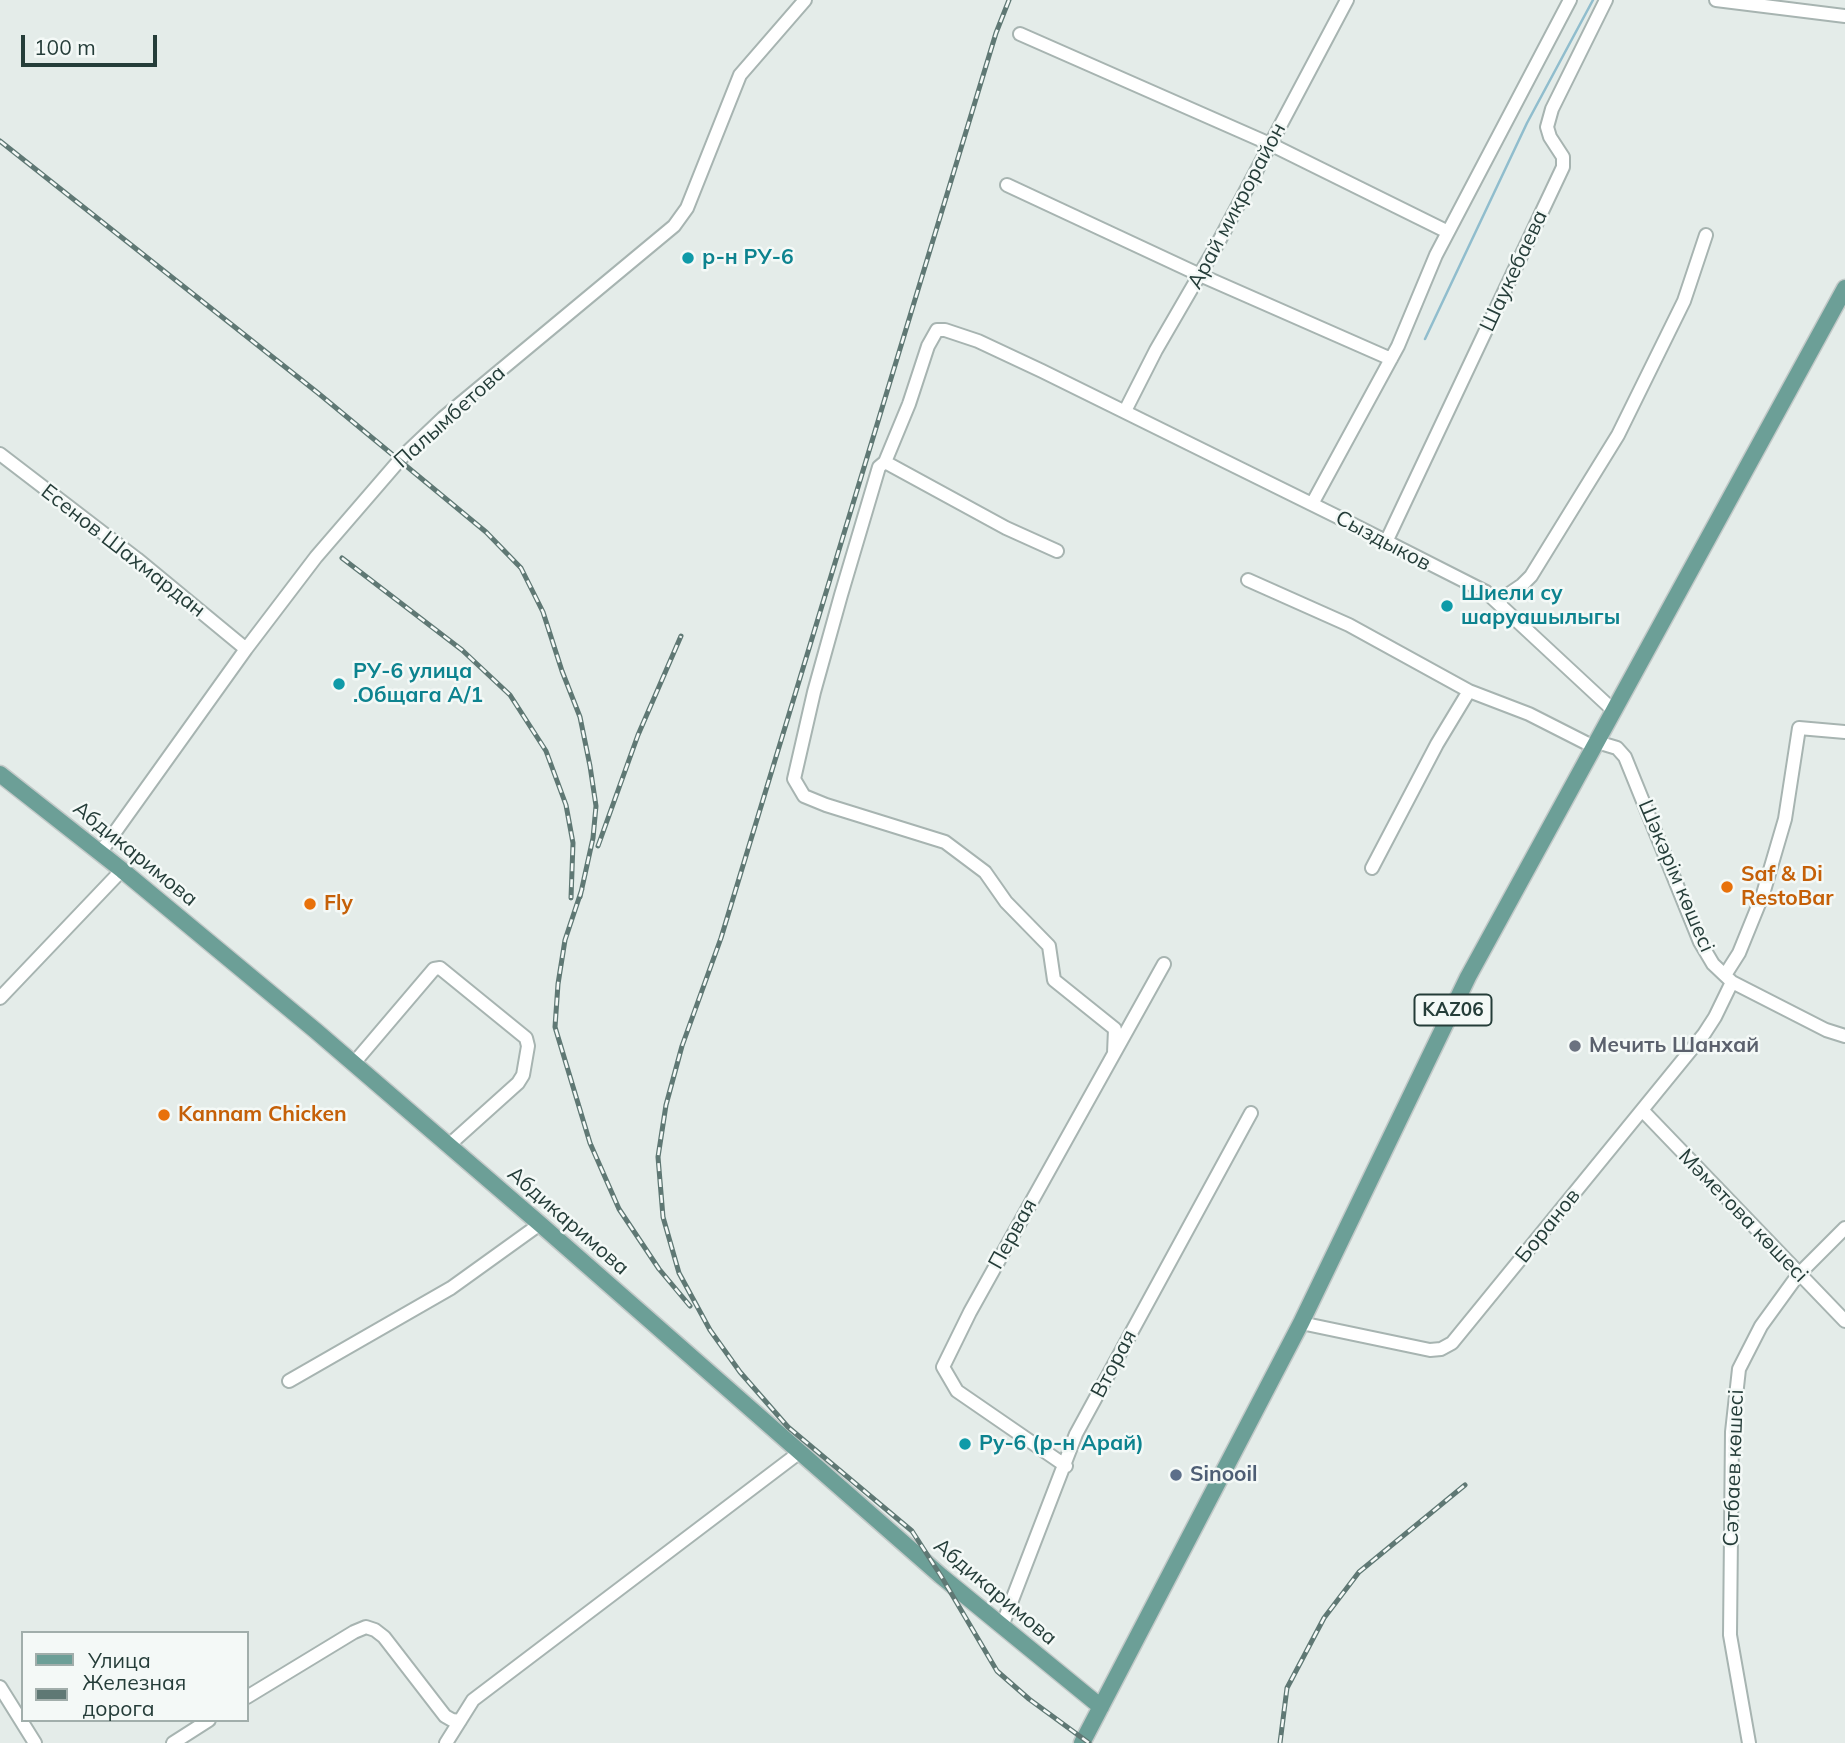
<!DOCTYPE html>
<meta charset="utf-8">
<style>
body{margin:0}
#map{position:relative;width:1845px;height:1743px;overflow:hidden;background:#e4ece9;font-family:Mulish,sans-serif}
canvas{display:block}
.legend{position:absolute;left:21px;top:1631px;width:228px;height:91px;box-sizing:border-box;background:#f4f9f7;border:2px solid #a1aeab;margin:0;padding:9px 12px;list-style:none;font-size:21px;color:#253d39}
.legend li{display:flex;align-items:center;gap:14px;height:35px}
.legend b{width:35px;border:2px solid #a1aeab}
.scale{position:absolute;left:21px;top:35px;width:136px;height:32px;box-sizing:border-box;border:4px solid #253d39;border-top:0;padding-left:9px;font-size:21px;line-height:24px;white-space:nowrap;color:#253d39;-webkit-text-stroke:5px #f4f9f7;paint-order:stroke}
</style>
<div id="map">
<canvas width="1845" height="1743"></canvas>
<ul class="legend">
<li><b style="height:9px;background:#6c9f97"></b>Улица</li>
<li><b style="height:9px;background:#5f7874"></b>Железная дорога</li>
</ul>
<div class="scale">100 m</div>
</div>
<script>
const ctx = document.querySelector('canvas').getContext('2d');
ctx.lineJoin = 'round';
const toPath = rows => new Path2D(rows.map(r => 'M' + r).join(''));
function trace(path, color, width, dash) { ctx.strokeStyle = color; ctx.lineWidth = width; ctx.lineCap = dash ? 'butt' : 'round'; ctx.setLineDash(dash || []); ctx.stroke(path); }
function label(font, color, halo, rows, align = 'center') {
  ctx.font = font + ' Mulish,sans-serif'; ctx.lineWidth = 5; ctx.setLineDash([]); ctx.textBaseline = 'middle'; ctx.strokeStyle = halo; ctx.fillStyle = color; for (const [text, x, y, turn = 0] of rows) {
    ctx.save(); ctx.translate(x, y); ctx.rotate((+turn || 0) * Math.PI / 180); ctx.textAlign = isNaN(turn) ? turn : align; if (halo) ctx.strokeText(text, 0, 0); ctx.fillText(text, 0, 0); ctx.restore();
  }
}
trace(toPath([
 [1425,339,1527,123,1593,0]
]), '#90bdcd', 2.5);
const minor = toPath([
 [1716,0,1845,16],
 [1020,34,1270,144,1448,232],
 [1007,185,1200,275,1391,359],
 [1125,411,1156,350,1218,243,1347,0],
 [0,454,137,559,246,649],
 [885,462,879,467,841,595,814,692,794,779,804,796,826,805,945,842,985,872,1006,902,1049,946,1054,980,1115,1029,1114,1053],
 [1312,504,1398,346,1436,255,1570,0],
 [1386,542,1563,167,1563,157,1550,137,1547,127,1552,109,1606,0],
 [1057,551,1006,528,885,462,909,404,928,346,937,330,945,330,978,341,1042,371,1338,517,1486,592,1614,711],
 [1248,580,1349,625,1469,691],
 [1497,602,1522,585,1531,576,1618,435,1684,301,1706,235],
 [1597,742,1617,748,1625,757,1700,942,1713,964,1732,982,1826,1030,1845,1036],
 [100,853,246,649,316,557,404,455,443,418,674,226,687,208,740,75,805,0],
 [1372,868,1437,744,1469,691,1529,714,1594,747],
 [1725,975,1739,953,1763,894,1785,819,1799,728,1845,732],
 [0,998,122,870],
 [354,1063,434,969,440,968,526,1038,528,1046,523,1075,518,1083,449,1145],
 [1642,1110,1845,1321],
 [1301,1323,1430,1350,1441,1349,1452,1343,1704,1034,1715,1017,1732,982],
 [289,1381,451,1288,540,1224],
 [1066,1466,957,1391,943,1367,970,1312,1164,964],
 [1002,1626,1076,1434,1251,1113],
 [0,1687,35,1743],
 [247,1697,354,1632,366,1627,375,1630,384,1637,445,1716,452,1720,460,1721],
 [173,1743,209,1720],
 [446,1743,473,1700,800,1452],
 [1749,1743,1730,1635,1732,1432,1739,1369,1761,1326,1798,1275,1845,1228]
]);
const major = toPath([
 [0,774,122,870,316,1031,540,1224,941,1576,1101,1707],
 [1082,1743,1301,1323,1468,977,1845,288]
]);
trace(minor, '#a7b4b1', 16);
trace(major, '#c2c9c8', 19);
trace(minor, '#fff', 12);
trace(major, '#6c9f97', 16);
const rail = toPath([
 [1009,0,996,33,721,938,682,1046,666,1105,658,1157,663,1217,679,1273,710,1330,740,1372,788,1427,912,1531,941,1576,997,1671,1029,1699,1089,1743],
 [0,141,318,393,486,532,521,568,543,612,562,671,580,717,590,766,596,806,593,838,580,897],
 [342,558,462,650,510,695,546,751,566,805,573,843,571,898],
 [598,846,638,735,681,636],
 [582,889,565,940,558,984,555,1027,590,1143,619,1209,659,1269,690,1306],
 [1280,1743,1287,1688,1324,1618,1359,1572,1465,1485]
]);
trace(rail, '#5f7874', 5);
trace(rail, '#f4f9f7', 2.5, [8]);
for (const [x, y, r, color] of [
 [688,258,7,"#0f9aa8"],
 [1447,606,7,"#0f9aa8"],
 [339,684,7,"#0f9aa8"],
 [1727,887,7,"#e8710a"],
 [310,904,7,"#e8710a"],
 [1575,1046,7,"#6b7280"],
 [164,1115,7,"#e8710a"],
 [965,1444,7,"#0f9aa8"],
 [1176,1475,7,"#5c6f8a"]
]) { const dot = new Path2D(); dot.arc(x, y, r, 0, 2 * Math.PI); ctx.fillStyle = color; ctx.fill(dot); trace(dot, '#f4f9f7', 2.5); }
for (const [x, y, w] of [
 [1453,1010,77]
]) { const box = new Path2D(); box.roundRect(x - w / 2, y - 15.5, w, 31, 5); ctx.fillStyle = '#f4f9f7'; ctx.fill(box); trace(box, '#253d39', 2); }
label('bold 19px', '#253d39', null, [
 ["KАZ06",1453,1010]
]);
label('21px', '#253d39', '#f4f9f7', [
 ["Арай микрорайон",1237,206,-62],
 ["Шаукебаева",1514,271,-65],
 ["Палымбетова",450,417,-42],
 ["Сыздыков",1383,541,28],
 ["Есенов Шахмардан",123,551,38],
 ["Абдикаримова",135,854,39],
 ["Шәкәрім көшесі",1676,876,67],
 ["Мәметова көшесі",1743,1216,46],
 ["Абдикаримова",568,1221,41],
 ["Боранов",1548,1226,-51],
 ["Первая",1013,1234,-61],
 ["Вторая",1114,1364,-62],
 ["Сәтбаев көшесі",1734,1468,-88],
 ["Абдикаримова",995,1592,40]
]);
label('bold 21px', '#0d838f', '#f4f9f7', [
 ["р-н РУ-6",702,258],
 ["Шиели су",1461,594],
 ["шаруашылыгы",1461,618],
 ["РУ-6 улица",353,672],
 [".Общага А/1",353,696],
 ["Ру-6 (р-н Арай)",979,1444]
], 'left');
label('bold 21px', '#c56008', '#f4f9f7', [
 ["Saf & Di",1741,875],
 ["RestoBar",1741,899],
 ["Fly",324,904],
 ["Kannam Chicken",178,1115]
], 'left');
label('bold 21px', '#5b616d', '#f4f9f7', [
 ["Мечить Шанхай",1589,1046]
], 'left');
label('bold 21px', '#4e5e75', '#f4f9f7', [
 ["Sinooil",1190,1475]
], 'left');
</script>
